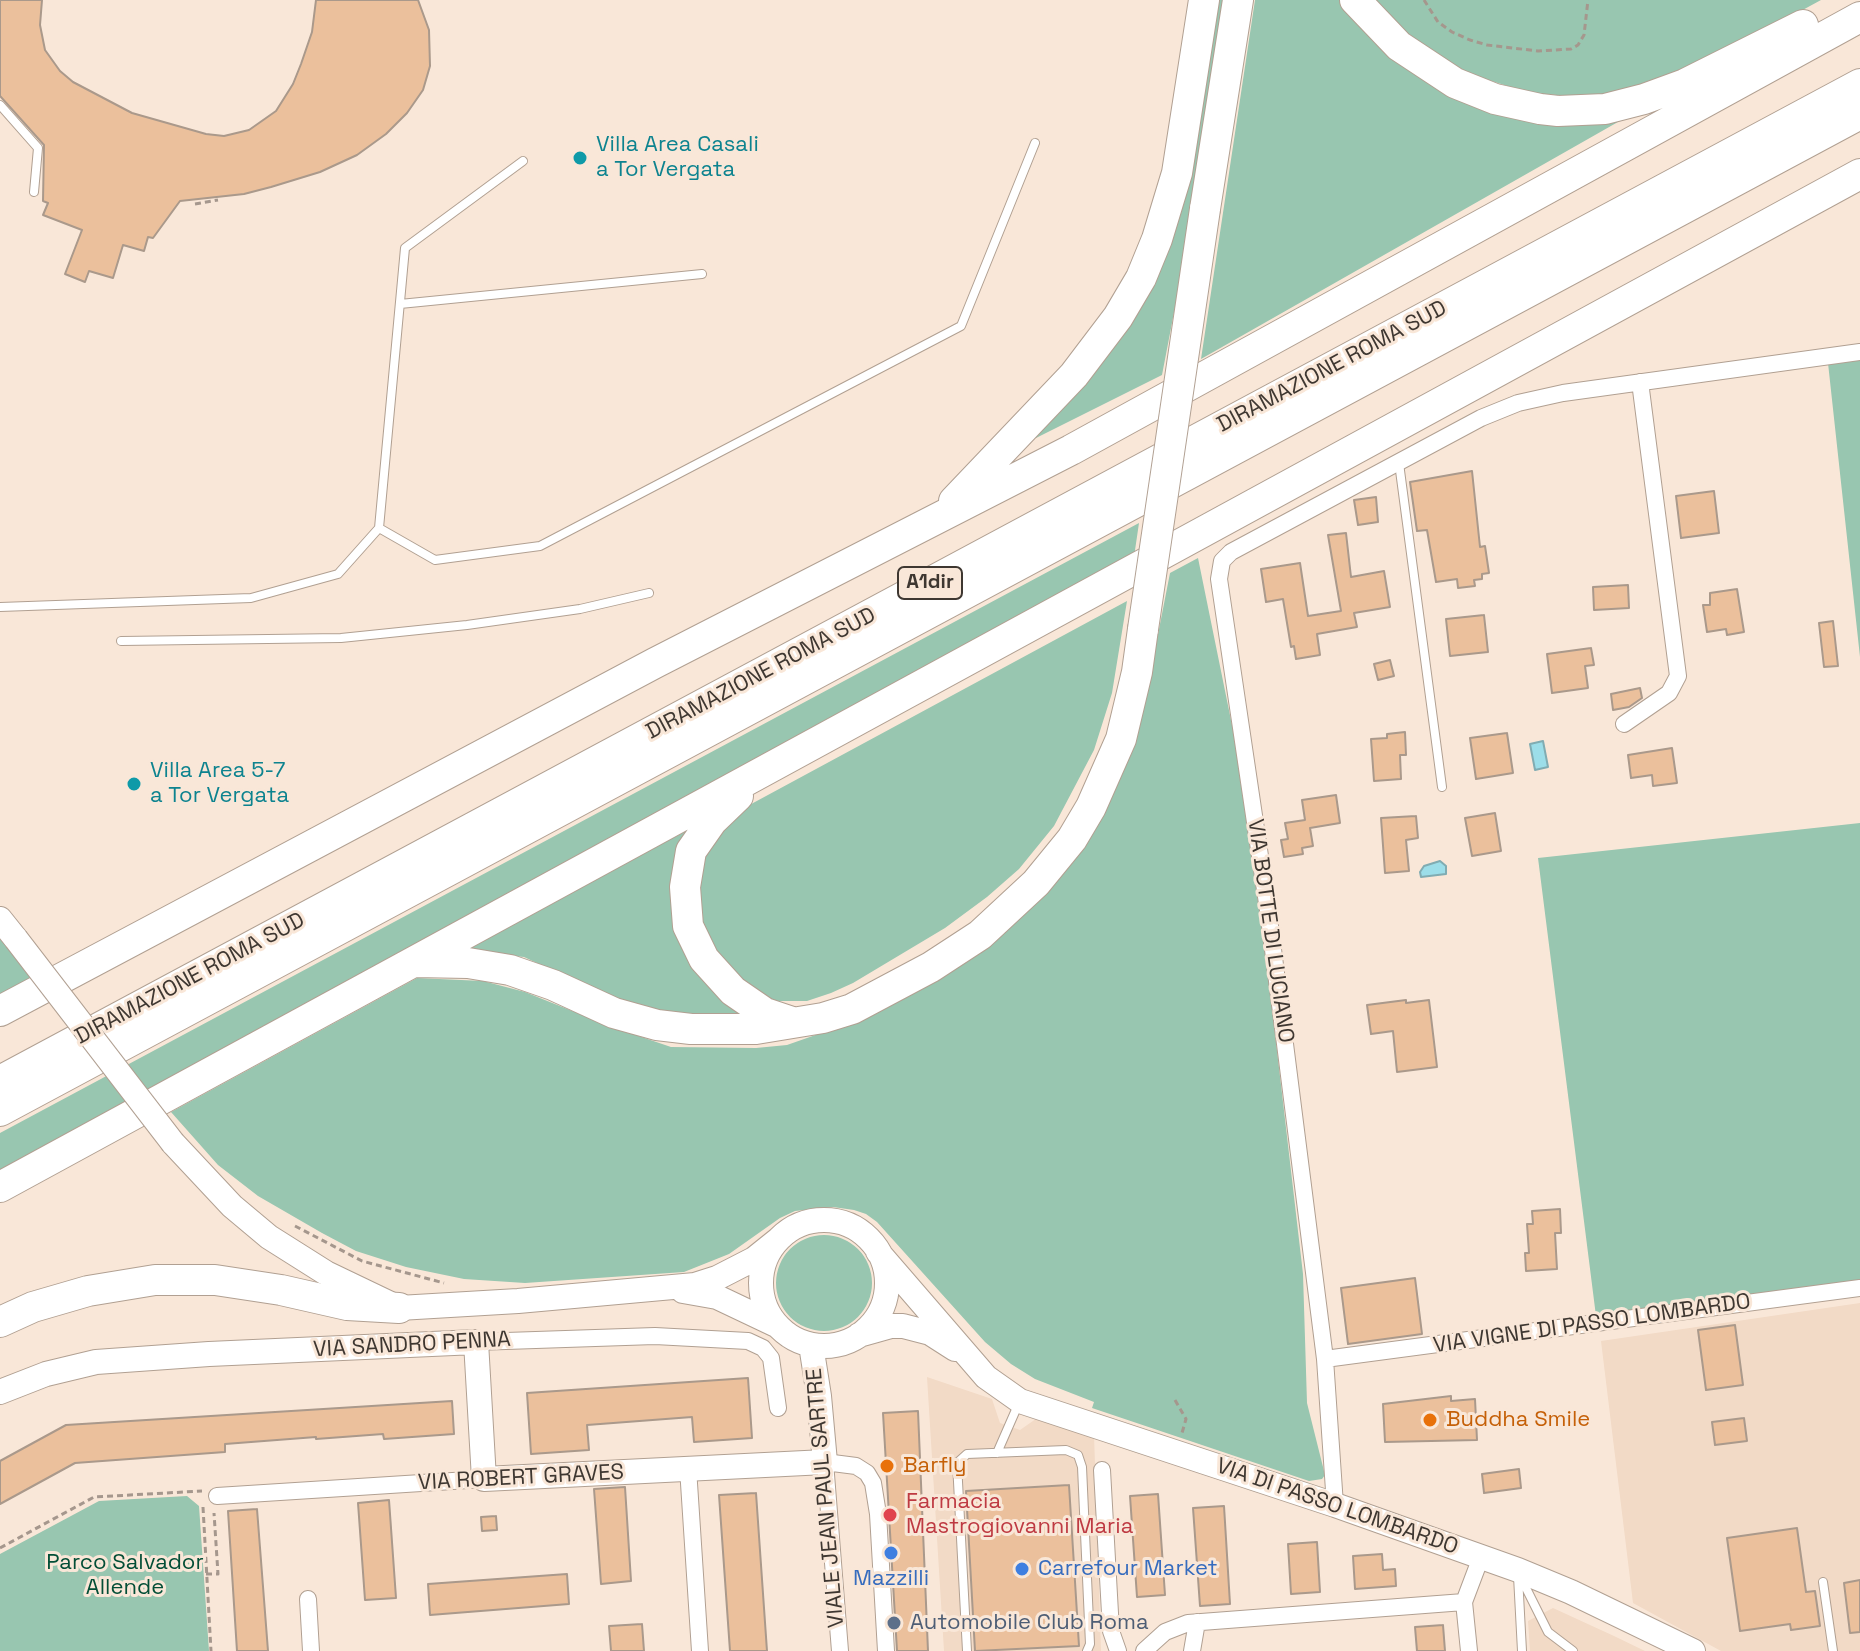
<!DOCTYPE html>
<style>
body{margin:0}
canvas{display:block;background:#f9e7d8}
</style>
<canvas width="1860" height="1651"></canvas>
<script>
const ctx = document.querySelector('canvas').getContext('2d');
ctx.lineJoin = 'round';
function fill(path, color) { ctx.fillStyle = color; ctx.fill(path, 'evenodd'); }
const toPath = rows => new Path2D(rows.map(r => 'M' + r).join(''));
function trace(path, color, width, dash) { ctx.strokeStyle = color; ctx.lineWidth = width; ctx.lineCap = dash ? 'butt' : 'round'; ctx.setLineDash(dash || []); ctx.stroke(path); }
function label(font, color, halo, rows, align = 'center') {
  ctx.font = font + ' "Space Grotesk",sans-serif'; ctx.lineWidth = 6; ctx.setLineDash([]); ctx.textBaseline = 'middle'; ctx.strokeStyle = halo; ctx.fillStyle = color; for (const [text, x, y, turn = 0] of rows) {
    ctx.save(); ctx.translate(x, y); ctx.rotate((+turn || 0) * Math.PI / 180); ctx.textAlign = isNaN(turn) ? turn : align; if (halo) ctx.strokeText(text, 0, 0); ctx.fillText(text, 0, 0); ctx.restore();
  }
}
fill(toPath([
 [1860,1303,1860,1651,1721,1651,1633,1603,1601,1341],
 [927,1377,992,1399,1000,1423,1020,1430,1040,1416,1094,1434,1101,1651,944,1651],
 [1553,1608,1614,1636,1645,1651,1530,1651,1528,1621]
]), '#f2dac6');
fill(toPath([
 [1217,0,1226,0,1194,208,1162,375,1036,438,1032,436,1108,348],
 [1255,0,1341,0,1417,70,1632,114,1201,359],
 [1371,0,1821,0,1687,73,1622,92,1584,97,1529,93,1473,75,1441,58,1406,32],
 [1860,352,1860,657,1828,363],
 [1139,523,1134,557,0,1170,0,1133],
 [1198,558,1233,730,1266,956,1303,1274,1307,1403,1325,1475,1322,1479,1309,1481,1092,1408,1094,1402,1035,1379,1011,1364,985,1342,877,1222,866,1214,854,1210,833,1207,795,1211,780,1218,729,1254,684,1272,525,1283,464,1279,406,1267,356,1251,322,1233,258,1196,218,1165,171,1112,417,978,483,981,525,992,612,1027,671,1047,756,1048,787,1045,827,1031,987,936,1143,711,1170,573],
 [1127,601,1112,693,1094,750,1054,826,1019,869,987,897,945,928,853,983,831,993,807,1001,773,1001,730,978,696,922,701,853,742,809],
 [1860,823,1860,1288,1597,1324,1538,858],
 [694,827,672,890,747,1012,714,1018,686,1017,623,1003,524,957,477,952,464,947],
 [0,935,33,979,0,997],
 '776 1283a48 48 0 1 1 96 0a48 48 0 1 1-96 0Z',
 [187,1496,199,1506,209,1651,0,1651,0,1554,99,1501]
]), '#98c6b0');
const water = toPath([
 [1543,741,1548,767,1535,770,1530,744,1543,741],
 [1440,861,1446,866,1446,874,1421,877,1420,872,1424,866,1440,861]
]);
fill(water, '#9cdee9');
trace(water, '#80acb2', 2);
const building = toPath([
 [0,0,42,0,40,25,45,50,60,71,73,82,132,113,206,134,224,136,249,130,276,111,293,84,301,64,312,32,316,0,418,0,429,30,430,66,423,90,407,113,386,134,357,155,320,172,271,187,244,194,180,201,153,238,148,237,144,251,123,245,113,278,89,271,85,282,65,274,82,230,43,215,48,203,43,201,44,145,0,96,0,0],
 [1472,471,1480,547,1485,546,1489,573,1482,574,1482,579,1474,580,1475,586,1458,588,1457,579,1436,582,1427,530,1417,531,1410,482,1472,471],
 [1714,491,1719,533,1681,538,1676,496,1714,491],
 [1376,497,1378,522,1358,525,1354,500,1376,497],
 [1346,533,1351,577,1384,571,1390,607,1354,613,1357,627,1317,634,1320,655,1296,659,1294,646,1291,647,1283,599,1266,602,1261,569,1300,563,1308,616,1341,611,1328,535,1346,533],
 [1628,585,1629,608,1594,610,1593,587,1628,585],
 [1737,589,1744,632,1727,635,1726,629,1707,632,1703,605,1710,605,1710,593,1737,589],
 [1484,615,1488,652,1450,656,1446,619,1484,615],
 [1833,621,1838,666,1824,667,1819,623,1833,621],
 [1591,648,1594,665,1585,666,1588,688,1552,693,1547,654,1591,648],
 [1390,660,1394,676,1378,680,1374,664,1390,660],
 [1640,688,1642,698,1629,707,1613,710,1611,694,1640,688],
 [1405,732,1406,755,1400,755,1401,779,1374,781,1371,739,1387,738,1387,734,1405,732],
 [1507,733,1513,773,1476,779,1470,738,1507,733],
 [1672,748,1677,783,1653,786,1652,775,1631,778,1628,755,1672,748],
 [1336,795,1340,823,1310,828,1313,846,1302,848,1303,854,1284,857,1281,840,1288,839,1285,823,1305,820,1302,800,1336,795],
 [1495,813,1501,851,1472,856,1465,818,1495,813],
 [1416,816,1418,838,1406,840,1409,871,1385,873,1381,818,1416,816],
 [1406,1000,1406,1003,1429,1000,1437,1067,1397,1072,1393,1031,1371,1034,1367,1005,1406,1000],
 [1560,1209,1561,1233,1555,1233,1557,1269,1526,1271,1525,1253,1529,1253,1527,1224,1533,1224,1532,1211,1560,1209],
 [1415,1278,1422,1334,1348,1344,1341,1288,1415,1278],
 [1735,1325,1743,1385,1706,1390,1698,1330,1735,1325],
 [748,1378,752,1438,694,1442,692,1417,587,1425,589,1450,531,1454,527,1393,748,1378],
 [1451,1396,1451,1401,1475,1399,1477,1440,1385,1442,1383,1404,1451,1396],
 [452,1401,454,1434,384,1439,383,1434,316,1439,316,1437,225,1444,225,1452,75,1463,0,1504,0,1461,66,1425,452,1401],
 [918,1411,928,1651,897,1651,883,1413,918,1411],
 [1744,1418,1747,1441,1715,1445,1712,1422,1744,1418],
 [1519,1469,1521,1488,1484,1493,1482,1474,1519,1469],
 [1069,1485,1079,1646,975,1651,966,1491,1069,1485],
 [625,1487,631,1581,601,1584,594,1489,625,1487],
 [756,1493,767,1651,730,1651,719,1495,756,1493],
 [1158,1494,1165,1595,1137,1597,1130,1496,1158,1494],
 [389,1500,396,1598,365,1600,358,1503,389,1500],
 [1224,1506,1230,1604,1200,1606,1193,1508,1224,1506],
 [257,1509,268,1651,237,1651,228,1511,257,1509],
 [496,1516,497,1530,482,1531,481,1517,496,1516],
 [1797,1528,1806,1592,1815,1591,1820,1626,1791,1630,1790,1624,1740,1631,1727,1538,1797,1528],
 [1317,1542,1320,1592,1291,1594,1288,1544,1317,1542],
 [1382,1554,1383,1570,1395,1569,1396,1586,1355,1589,1353,1556,1382,1554],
 [567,1574,569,1604,430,1615,428,1584,567,1574],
 [1860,1580,1860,1632,1850,1633,1844,1583,1860,1580],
 [642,1624,644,1651,611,1651,609,1626,642,1624],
 [1443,1625,1445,1651,1417,1651,1415,1627,1443,1625]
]);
fill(building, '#ebc09c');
trace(building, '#aa998b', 2);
const lane = toPath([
 [0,105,38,148,34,192],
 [400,304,702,274],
 [1399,463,1442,787],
 [379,528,435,560,540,546,961,326,1035,143],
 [0,607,251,598,338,574,379,528,405,248,523,161],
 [121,641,341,638,467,625,580,609,649,593],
 [997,1453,1018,1405],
 [1518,1576,1522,1651],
 [1521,1578,1548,1632,1573,1651],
 [1823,1582,1833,1651],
 [967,1651,957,1463,967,1454,1066,1450,1078,1455,1082,1467,1090,1644,1087,1651]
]);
const street = toPath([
 [1624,724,1669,693,1678,676,1640,382],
 [476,1342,655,1336,748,1341,763,1348,771,1358,778,1408],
 [1325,1359,1860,1288],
 [688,1468,700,1651],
 [1102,1470,1111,1631,1118,1651],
 [217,1496,484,1479],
 [1335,1505,1325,1359,1268,910,1219,579,1222,561,1231,552,1481,418,1518,403,1563,393,1860,352],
 [308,1599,311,1651],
 [840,1651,825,1462,856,1466,867,1473,873,1483,878,1514,886,1651],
 [1144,1651,1165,1632,1188,1623,1464,1602],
 [1192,1651,1197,1622],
 [1469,1651,1464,1602,1481,1557]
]);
const secondary = toPath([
 [0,919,16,939],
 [173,1143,232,1206,269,1237,326,1273,399,1308,518,1301,695,1285,717,1278,754,1259,779,1239],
 '761 1283a63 63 0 1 1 126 0a63 63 0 1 1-126 0Z',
 [878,1252,986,1377,1020,1401,1335,1505,1518,1570,1571,1592,1693,1651],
 [683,1291,717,1297,776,1325],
 [859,1335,891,1326,903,1326,930,1333,955,1349],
 [0,1392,46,1374,96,1362,209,1354,476,1342,484,1479,825,1462,819,1396,811,1345]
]);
const highway = toPath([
 [1355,0,1399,46,1455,83,1495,99,1540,109,1558,111,1605,109,1644,99,1685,84,1803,25],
 [1205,209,1238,0],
 [954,501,1074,375,1118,317,1141,278,1157,239,1177,173,1204,0],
 [738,796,712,821,691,851,685,887,688,926,704,959,733,991,765,1013,792,1022],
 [415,962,468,963,510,970,553,985,614,1013,657,1025,691,1029,756,1029,823,1018,852,1009,931,967,980,935,1036,883,1072,839,1091,807,1121,739,1137,672,1143,629],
 [0,1011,655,663,1071,450,1860,17],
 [0,1081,1860,84],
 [0,1111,1860,114],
 [0,1187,1860,174],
 [0,1322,33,1307,88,1291,155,1280,215,1280,281,1290,347,1305,399,1308]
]);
trace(lane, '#b1a092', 10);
trace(street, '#b1a092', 18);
trace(secondary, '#b1a092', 26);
trace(highway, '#b1a092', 32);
trace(toPath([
 [1424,0,1438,22,1452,32,1470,40,1487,45,1538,51,1571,49,1578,45,1584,35,1588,0],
 [195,204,218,200],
 [791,1222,812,1215,836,1214,850,1218,873,1233],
 [295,1226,362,1261,444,1283],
 [1175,1400,1186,1419,1182,1433],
 [203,1507,211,1651],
 [0,1548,94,1497,202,1491],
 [206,1574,218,1574,214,1513]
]), '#a5978d', 3, [6, 4]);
trace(lane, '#fff', 8);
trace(street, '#fff', 16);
trace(secondary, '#fff', 24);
trace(highway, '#fff', 30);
const secondaryBridge = toPath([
 [16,939,173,1143]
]);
const highwayBridge = toPath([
 [1143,629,1205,209]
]);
trace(secondaryBridge, '#b1a092', 26, []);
trace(highwayBridge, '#b1a092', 32, []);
trace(secondaryBridge, '#fff', 24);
trace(highwayBridge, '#fff', 30);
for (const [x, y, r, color] of [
 [580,158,8,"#0f9aa8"],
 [134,784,8,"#0f9aa8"],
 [1430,1420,8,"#e8710a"],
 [887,1466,8,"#e8710a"],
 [890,1515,8,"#e0444e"],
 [891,1553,8,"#3f7fe0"],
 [1022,1569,8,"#3f7fe0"],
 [894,1623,8,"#5c6f8a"]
]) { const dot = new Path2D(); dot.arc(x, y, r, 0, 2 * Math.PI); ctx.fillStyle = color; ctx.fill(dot); trace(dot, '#f9e7d8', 3); }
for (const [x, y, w] of [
 [930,583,64]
]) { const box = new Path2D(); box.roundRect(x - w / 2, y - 16, w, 32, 6); ctx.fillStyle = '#f9e7d8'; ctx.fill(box); trace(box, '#3e3731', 2); }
label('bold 20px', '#3e3731', null, [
 ["A1dir",930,583]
]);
label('22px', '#0d838f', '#f9e7d8', [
 ["Villa Area Casali",596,145],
 ["a Tor Vergata",596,170],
 ["Villa Area 5-7",150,771],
 ["a Tor Vergata",150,796]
], 'left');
label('22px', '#3e3731', '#f9e7d8', [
 ["DIRAMAZIONE ROMA SUD",1332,367,-28],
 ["DIRAMAZIONE ROMA SUD",761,674,-28],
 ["VIA BOTTE DI LUCIANO",1270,931,82],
 ["DIRAMAZIONE ROMA SUD",190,979,-28],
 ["VIA VIGNE DI PASSO LOMBARDO",1592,1324,-8],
 ["VIA SANDRO PENNA",412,1345,-3],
 ["VIA ROBERT GRAVES",521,1478,-3],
 ["VIALE JEAN PAUL SARTRE",826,1498,-95],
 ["VIA DI PASSO LOMBARDO",1337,1507,19]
]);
label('22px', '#c56008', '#f9e7d8', [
 ["Buddha Smile",1446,1420],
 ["Barfly",903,1466]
], 'left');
label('22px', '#be3a42', '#f9e7d8', [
 ["Farmacia",906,1502],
 ["Mastrogiovanni Maria",906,1527]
], 'left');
label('22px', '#034e36', '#f9e7d8', [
 ["Parco Salvador",125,1563],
 ["Allende",125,1588]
]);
label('22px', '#366cbe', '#f9e7d8', [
 ["Carrefour Market",1038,1569],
 ["Mazzilli",891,1579,"center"]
], 'left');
label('22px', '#4e5e75', '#f9e7d8', [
 ["Automobile Club Roma",910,1623]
], 'left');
</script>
